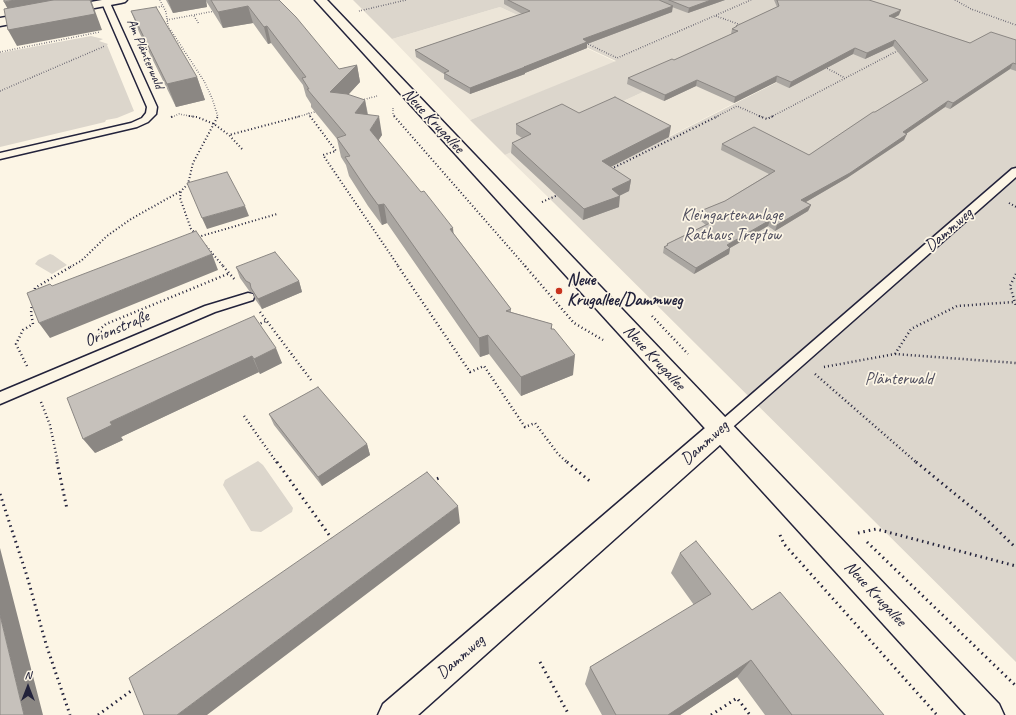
<!DOCTYPE html>
<meta charset="utf-8">
<style>
body{margin:0}
#map{position:relative;width:1016px;height:715px;overflow:hidden;background:#fcf5e5;font-family:Caveat,sans-serif}
canvas{display:block}
.north{position:absolute;left:8px;top:667px;width:40px;height:40px;-webkit-text-stroke:3px #fcf5e5;paint-order:stroke;rotate:0deg;font-size:11px;font-weight:700;line-height:16px;text-align:center;color:#22223b}
.north::after{content:'';display:block;margin:auto;width:14px;height:18px;background:#22223b;clip-path:polygon(50% 0,100% 100%,50% 72%,0 100%)}
</style>
<div id="map">
<canvas width="1016" height="715"></canvas>
<div class="north">N</div>
</div>
<script>
const ctx = document.querySelector('canvas').getContext('2d');
ctx.lineJoin = 'round';
function fill(path, color) { ctx.fillStyle = color; ctx.fill(path, 'evenodd'); }
const toPath = rows => new Path2D(rows.map(r => 'M' + r).join(''));
function trace(path, color, width, dash) { ctx.strokeStyle = color; ctx.lineWidth = width; ctx.lineCap = dash ? 'butt' : 'round'; ctx.setLineDash(dash || []); ctx.stroke(path); }
function label(font, color, halo, rows, align = 'center') {
  ctx.font = font + ' Caveat,sans-serif'; ctx.lineWidth = 3.5; ctx.setLineDash([]); ctx.textBaseline = 'middle'; ctx.strokeStyle = halo; ctx.fillStyle = color; for (const [text, x, y, turn = 0] of rows) {
    ctx.save(); ctx.translate(x, y); ctx.rotate((+turn || 0) * Math.PI / 180); ctx.textAlign = isNaN(turn) ? turn : align; if (halo) ctx.strokeText(text, 0, 0); ctx.fillText(text, 0, 0); ctx.restore();
  }
}
fill(toPath([
 [500,7,616,62,470,120,392,39],
 [735,50,793,73,549,198,505,155]
]), '#ece5d8');
fill(toPath([
 [353,0,1016,0,1016,662,549,198,793,74,735,50,505,155,470,120,616,61,500,7,392,39],
 [91,36,103,39,99,41,108,44,107,45,134,111,117,118,106,120,105,122,0,147,0,53],
 [50,254,53,255,67,265,52,274,35,264,38,260],
 [258,461,263,465,293,508,292,512,261,532,251,531,223,485,225,480]
]), '#dcd6cc');
const lane = toPath([
 [103,1,106,1,110,3,157,107,156,114,148,122,137,127,0,159,0,153,131,123,142,118,146,113,147,107,102,3,103,1],
 [1016,168,1016,177,726,433,721,435,716,433,713,429,716,425,1012,169,1016,168],
 [248,293,253,294,254,297,253,300,215,312,0,404,0,392,205,306,248,293]
]);
const street = toPath([
 [102,0,127,0,125,2,121,3,0,26,0,18,102,0],
 [721,419,730,422,733,429,730,436,418,715,378,715,383,704,712,422,721,419]
]);
const secondary = toPath([
 [315,0,327,0,999,704,1004,715,966,715,315,0]
]);
trace(lane, '#22223b', 3);
trace(street, '#22223b', 3);
trace(secondary, '#22223b', 3);
trace(toPath([
 [160,0,166,12,168,26,204,81,212,98,218,117],
 [955,0,971,9,1016,25],
 [154,8,163,6],
 [359,11,406,0],
 [194,16,199,24],
 [716,16,741,25],
 [167,20,215,11],
 [586,43,617,58,751,0],
 [0,52,100,32],
 [823,66,845,78],
 [0,91,105,46],
 [362,100,377,96],
 [393,108,393,114,395,117],
 [308,113,311,117],
 [172,117,179,114,195,117],
 [297,117,318,111],
 [716,117,737,106,762,117],
 [771,117,899,50]
]), '#22223b', 1.5, [0.5, 2]);
trace(toPath([
 [189,116,197,117,214,124,229,135],
 [310,116,336,151,323,155,399,267],
 [394,116,526,267],
 [759,116,767,119,773,116],
 [171,117,174,116],
 [242,149,229,135,301,116],
 [611,169,718,116],
 [542,202,560,194],
 [1009,203,1016,207],
 [196,234,191,229,180,198,181,191,188,184,193,163,218,116],
 [198,237,277,214],
 [206,246,224,267],
 [70,267,81,261,107,236,131,219,181,191]
]), '#22223b', 2, [1, 2.5]);
trace(toPath([
 [223,266,236,281],
 [398,266,470,372,484,366,525,427,535,423,558,454,568,463],
 [525,266,574,323,603,340],
 [1016,274,1010,286,1016,306],
 [34,293,35,288,72,266],
 [260,312,311,380],
 [652,316,688,354],
 [257,325,266,321],
 [100,334,99,330,106,324,230,273],
 [895,354,911,329,957,306,1014,302],
 [27,366,16,344,23,330,33,324,31,313,32,304],
 [824,367,895,354,1016,363],
 [815,374,917,463],
 [41,402,50,425,58,463],
 [244,416,277,463]
]), '#22223b', 2.5, [1, 3]);
trace(toPath([
 [57,462,67,509],
 [277,462,332,539],
 [567,462,592,483],
 [916,462,987,520,1016,548],
 [432,481,439,478],
 [0,494,27,576,46,644,70,715],
 [858,533,876,529,1016,566],
 [780,535,784,544,937,715],
 [867,542,1016,686],
 [540,662,569,715],
 [98,715,135,688],
 [711,715,737,698,750,715]
]), '#22223b', 3, [1.5, 4]);
fill(lane, '#fcf5e5');
fill(street, '#fcf5e5');
fill(secondary, '#fcf5e5');
fill(toPath([
 [166,0,279,0,339,69,357,65,360,82,348,95,365,100,368,114,382,135,378,140,454,234,511,309,511,312,552,324,552,329,573,375,521,396,489,354,480,357,387,223,382,225,368,206,349,176,346,165,341,157,337,139,311,107,311,104,306,96,303,85,271,43,268,44,253,23,223,28,206,1,207,7,173,13],
 [504,0,725,0,688,13,672,7,672,12,587,44,587,48,525,73,525,74,470,94,444,79,444,74,416,57,415,50,522,14,504,4],
 [774,0,869,0,899,15,894,18,970,43,1016,40,1016,71,1010,69,950,109,945,107,906,134,904,140,847,178,806,202,811,205,808,211,775,231,768,226,730,248,729,254,694,274,663,253,664,247,666,246,667,244,706,225,697,218,698,212,725,201,769,174,721,150,722,144,809,155,875,112,923,83,893,46,865,59,853,54,789,88,776,82,734,103,696,86,664,101,627,84,628,78,674,60,731,34,732,29,735,27,736,26,777,7],
 [131,11,197,77,205,100,176,107,139,32],
 [579,113,669,137,610,167,631,180,629,191,619,196,619,207,583,220,511,153,512,143,522,138,516,134,516,124],
 [236,267,299,281,302,292,262,309,255,299,253,293,250,292,240,278],
 [254,316,282,363,260,374,259,372,121,437,123,440,95,453],
 [269,414,367,444,370,455,322,486,274,425],
 [680,553,752,610,884,715,765,715,737,677,680,715,602,715,585,684,590,667,694,605,671,573]
]), '#aaa6a1');
fill(toPath([
 [15,0,92,0,91,0,102,30,17,46,8,30,11,15,4,2],
 [168,0,206,0,207,7,173,13],
 [711,0,725,0,688,13,689,8],
 [248,6,253,23,223,28,218,12],
 [673,6,672,12,587,44,587,48,525,73,525,74,470,94,470,88,524,67,583,39],
 [901,10,899,15,887,22,889,16],
 [267,26,271,43,268,44,264,27],
 [895,40,893,46,865,59,867,53],
 [855,48,853,54,789,88,791,82],
 [1013,63,1010,69,950,109,953,103],
 [357,65,360,82,334,110,330,92],
 [777,76,776,82,734,103,735,97],
 [197,77,205,100,176,107,167,84],
 [697,80,696,86,664,101,665,95],
 [365,100,368,118,355,113],
 [948,101,945,107,900,138,903,132],
 [379,116,382,135,373,149,370,130],
 [671,126,669,137,601,172,602,161],
 [907,134,904,140,847,178,799,206,801,200],
 [631,180,629,191,611,200,620,196,619,207,583,220,584,209,612,189],
 [384,204,387,223,382,225,378,205],
 [811,205,808,211,775,231,777,225],
 [245,206,249,216,207,229,202,218],
 [770,220,768,226,730,248,729,254,694,274,696,268,727,245],
 [453,228,455,248,450,229],
 [212,254,218,270,50,338,39,323],
 [299,281,302,292,262,309,258,299],
 [488,335,489,354,480,357,479,338],
 [276,348,282,363,260,374,254,359],
 [575,355,573,375,521,396,521,377],
 [252,356,259,372,121,437,123,440,95,453,83,439,110,422],
 [367,444,370,455,322,486,318,477],
 [458,506,460,523,207,715,177,715],
 [0,548,43,715,24,715,0,615],
 [751,660,737,677,680,715,668,715]
]), '#8b8783');
const building = toPath([
 [4,0,15,0,4,2,4,0],
 [53,0,90,0,95,14,8,30,4,9,53,0],
 [211,0,279,0,296,17,339,69,357,65,330,92,347,94,365,100,355,113,379,116,370,130,421,192,424,191,453,228,450,229,511,309,506,311,552,324,551,329,554,329,575,355,521,377,488,335,479,338,384,204,378,205,365,187,345,157,350,156,337,138,346,135,307,89,309,89,302,78,306,77,267,26,264,27,248,6,218,12,211,0],
 [508,0,659,0,673,6,583,39,587,42,524,67,525,67,470,88,444,73,449,71,415,50,530,11,508,0],
 [669,0,711,0,689,8,669,0],
 [777,0,869,0,901,10,889,16,970,43,991,32,1016,40,1016,64,1013,63,953,103,948,101,903,132,907,134,850,173,801,200,811,205,777,225,770,220,727,245,730,248,696,268,664,247,668,245,667,244,712,222,698,212,725,201,775,171,722,144,754,127,809,155,873,112,875,112,928,80,895,40,867,53,855,48,791,82,777,76,735,97,697,80,665,95,628,78,672,59,674,60,738,31,732,29,737,26,736,26,779,6,777,0],
 [156,7,197,77,167,84,131,11,156,7],
 [615,97,671,126,602,161,631,180,612,189,620,196,584,209,512,143,531,134,516,124,562,104,579,113,615,97],
 [227,172,245,206,202,218,187,183,227,172],
 [196,231,212,254,39,323,27,293,50,284,52,286,196,231],
 [275,252,299,281,258,299,251,288,250,283,246,281,236,267,275,252],
 [254,316,276,348,254,359,252,356,110,422,112,425,83,439,67,398,254,316],
 [318,387,367,444,318,477,269,414,318,387],
 [427,472,458,506,177,715,144,715,129,678,427,472],
 [696,541,752,610,780,592,884,715,792,715,751,660,668,715,616,715,590,667,711,594,680,553,696,541],
 [0,615,24,715,0,715,0,615]
]);
fill(building, '#c6c1bb');
trace(building, '#8b8783', 1);
for (const [x, y, r, color] of [
 [559,291,4,"#c8321e"]
]) { const dot = new Path2D(); dot.arc(x, y, r, 0, 2 * Math.PI); ctx.fillStyle = color; ctx.fill(dot); trace(dot, '#fcf5e5', 1.5); }
label('14px', '#22223b', '#fcf5e5', [
 ["Am Plänterwald",145,54,67]
]);
label('17px', '#22223b', '#fcf5e5', [
 ["Neue Krugallee",433,121,47],
 ["Dammweg",949,230,-41],
 ["Orionstraße",117,329,-23],
 ["Neue Krugallee",654,358,47],
 ["Dammweg",705,443,-42],
 ["Neue Krugallee",875,594,47],
 ["Dammweg",461,657,-41]
]);
label('17px', '#504f5f', '#fcf5e5', [
 ["Kleingartenanlage",732,216],
 ["Rathaus Treptow",732,236],
 ["Plänterwald",899,380]
]);
label('bold 17px', '#22223b', '#fcf5e5', [
 ["Neue",567,281],
 ["Krugallee/Dammweg",567,301]
], 'left');
</script>
